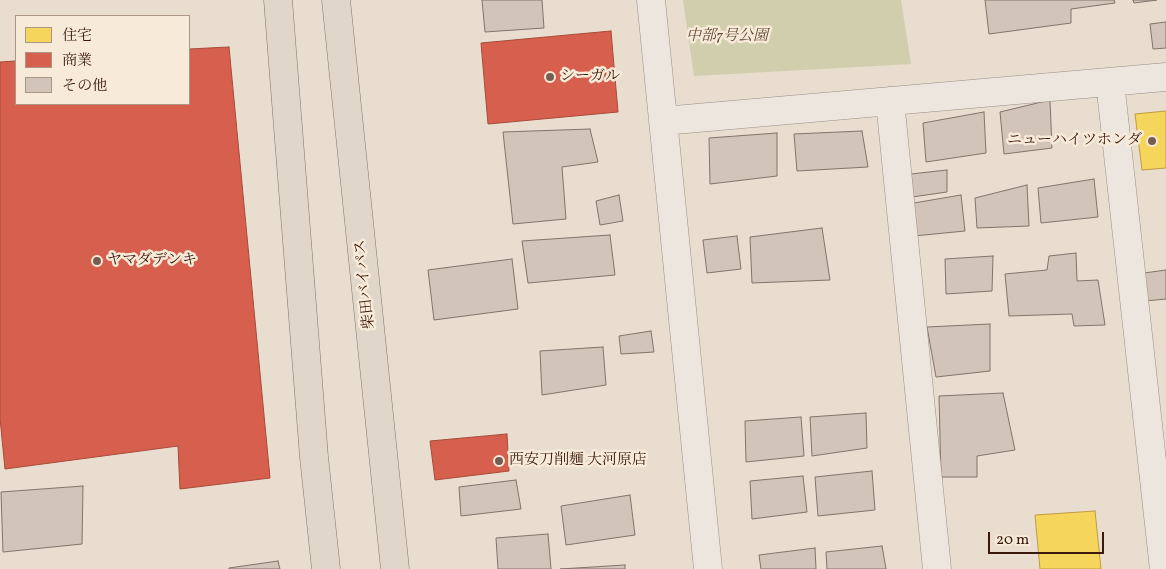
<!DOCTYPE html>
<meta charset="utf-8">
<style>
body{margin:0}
#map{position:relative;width:1166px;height:569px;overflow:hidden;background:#e8ddce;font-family:Vollkorn,"Noto Serif JP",serif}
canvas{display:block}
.legend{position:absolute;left:15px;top:15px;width:175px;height:90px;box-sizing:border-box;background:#f7ead8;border:1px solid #ab9686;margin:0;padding:6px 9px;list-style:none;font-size:15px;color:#3a180a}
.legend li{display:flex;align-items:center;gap:10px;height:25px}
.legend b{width:25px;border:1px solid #ab9686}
.scale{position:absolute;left:988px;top:532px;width:116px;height:22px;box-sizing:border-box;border:2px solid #3a180a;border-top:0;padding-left:6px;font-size:15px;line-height:18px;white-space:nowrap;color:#3a180a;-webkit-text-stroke:4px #f7ead8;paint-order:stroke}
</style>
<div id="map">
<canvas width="1166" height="569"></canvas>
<ul class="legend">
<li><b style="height:14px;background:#f6d55c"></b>住宅</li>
<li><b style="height:14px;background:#d6604d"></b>商業</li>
<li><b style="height:14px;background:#d3c4b9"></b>その他</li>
</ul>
<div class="scale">20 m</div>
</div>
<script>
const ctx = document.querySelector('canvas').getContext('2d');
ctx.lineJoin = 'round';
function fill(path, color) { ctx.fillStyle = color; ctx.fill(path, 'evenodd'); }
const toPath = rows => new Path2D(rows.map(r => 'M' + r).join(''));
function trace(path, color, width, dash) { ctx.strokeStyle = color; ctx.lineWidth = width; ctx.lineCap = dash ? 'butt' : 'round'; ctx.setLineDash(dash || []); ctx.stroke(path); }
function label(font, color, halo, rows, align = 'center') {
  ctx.font = font + ' Vollkorn,"Noto Serif JP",serif'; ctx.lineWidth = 5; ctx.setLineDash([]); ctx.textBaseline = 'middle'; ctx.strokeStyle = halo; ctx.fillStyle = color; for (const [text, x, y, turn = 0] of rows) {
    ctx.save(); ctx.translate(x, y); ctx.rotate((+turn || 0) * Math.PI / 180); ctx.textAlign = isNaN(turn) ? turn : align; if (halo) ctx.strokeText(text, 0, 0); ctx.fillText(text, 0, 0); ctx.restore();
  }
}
fill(toPath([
 [683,0,901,0,911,64,694,76]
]), '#d1cead');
const homes = toPath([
 [1166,111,1166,168,1142,170,1135,114,1166,111],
 [1095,511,1101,569,1040,569,1035,515,1095,511]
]);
fill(homes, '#f6d55c');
trace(homes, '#be9c43', 1);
const shops = toPath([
 [611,31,618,112,488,124,481,43,611,31],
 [229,47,270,478,180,489,178,446,5,469,0,418,0,62,16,61,16,104,189,104,189,49,229,47],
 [507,434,509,471,435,480,430,441,507,434]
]);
fill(shops, '#d6604d');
trace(shops, '#a74a39', 1);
const building = toPath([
 [482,0,542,0,544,28,485,32,482,0],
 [985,0,1114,0,1115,3,1071,9,1071,23,989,34,985,0],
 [1133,0,1157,0,1134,3,1133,0],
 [1166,22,1166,48,1153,49,1150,24,1166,22],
 [1050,100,1052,148,1004,154,1000,112,1050,100],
 [984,112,986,153,926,162,923,123,984,112],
 [590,129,598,162,562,167,566,219,513,224,503,132,590,129],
 [862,131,868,167,797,171,794,134,862,131],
 [777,133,777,176,710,184,709,138,777,133],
 [947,170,947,192,912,197,911,174,947,170],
 [1094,179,1098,217,1041,223,1038,188,1094,179],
 [1027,185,1029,226,977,228,975,198,1027,185],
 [619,195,623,221,600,225,596,201,619,195],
 [961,195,965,231,914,236,914,203,961,195],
 [822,228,830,280,752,283,750,237,822,228],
 [610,235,615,275,528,283,522,241,610,235],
 [737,236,741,269,707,273,703,240,737,236],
 [1076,253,1077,281,1098,280,1105,325,1074,326,1072,314,1009,316,1005,274,1047,270,1049,256,1076,253],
 [993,256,992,291,946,294,945,259,993,256],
 [512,259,518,309,434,320,428,270,512,259],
 [1166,270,1166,299,1145,301,1144,273,1166,270],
 [990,324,990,371,936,377,927,327,990,324],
 [651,331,654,352,621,354,619,336,651,331],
 [603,347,606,385,542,395,540,351,603,347],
 [1003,393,1015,450,977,456,977,477,941,477,939,396,1003,393],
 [866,413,867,448,812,456,810,417,866,413],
 [801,417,804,456,746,462,745,421,801,417],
 [872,471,875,510,818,516,815,477,872,471],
 [803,476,807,512,752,519,750,481,803,476],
 [516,480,521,509,461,516,459,487,516,480],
 [83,486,82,544,3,552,1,492,83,486],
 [630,495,635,535,566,545,561,506,630,495],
 [548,534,551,569,498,569,496,538,548,534],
 [882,546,886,569,827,569,826,552,882,546],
 [815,548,816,569,761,569,759,555,815,548],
 [278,561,280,569,229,569,229,568,278,561],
 [625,565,625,569,560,569,625,565]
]);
fill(building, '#d3c4b9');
trace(building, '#80746b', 1);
const minor = toPath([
 [651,0,708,569],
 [1110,82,1164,569],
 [890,101,937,569],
 [663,121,1166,77]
]);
const highway = toPath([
 [278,0,314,457,326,569],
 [336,0,395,569]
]);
trace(minor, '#998e84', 29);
trace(highway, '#80746b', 29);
trace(minor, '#ece6df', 28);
trace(highway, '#e0d7ca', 28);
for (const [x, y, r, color] of [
 [550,77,5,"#775d4f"],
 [1152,141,5,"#775d4f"],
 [97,261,5,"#775d4f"],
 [499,461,5,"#775d4f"]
]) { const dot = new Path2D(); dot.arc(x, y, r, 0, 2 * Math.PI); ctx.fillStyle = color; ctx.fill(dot); trace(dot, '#f7ead8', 2); }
label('italic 15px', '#624b33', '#f7ead8', [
 ["中部7号公園",727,37]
]);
label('15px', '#3a180a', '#f7ead8', [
 ["シーガル",560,77],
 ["ニューハイツホンダ",1142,141,"right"],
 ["ヤマダデンキ",107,261],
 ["西安刀削麺 大河原店",509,461]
], 'left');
label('15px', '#3a180a', '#f7ead8', [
 ["柴田バイパス",366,284,-96]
]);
</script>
